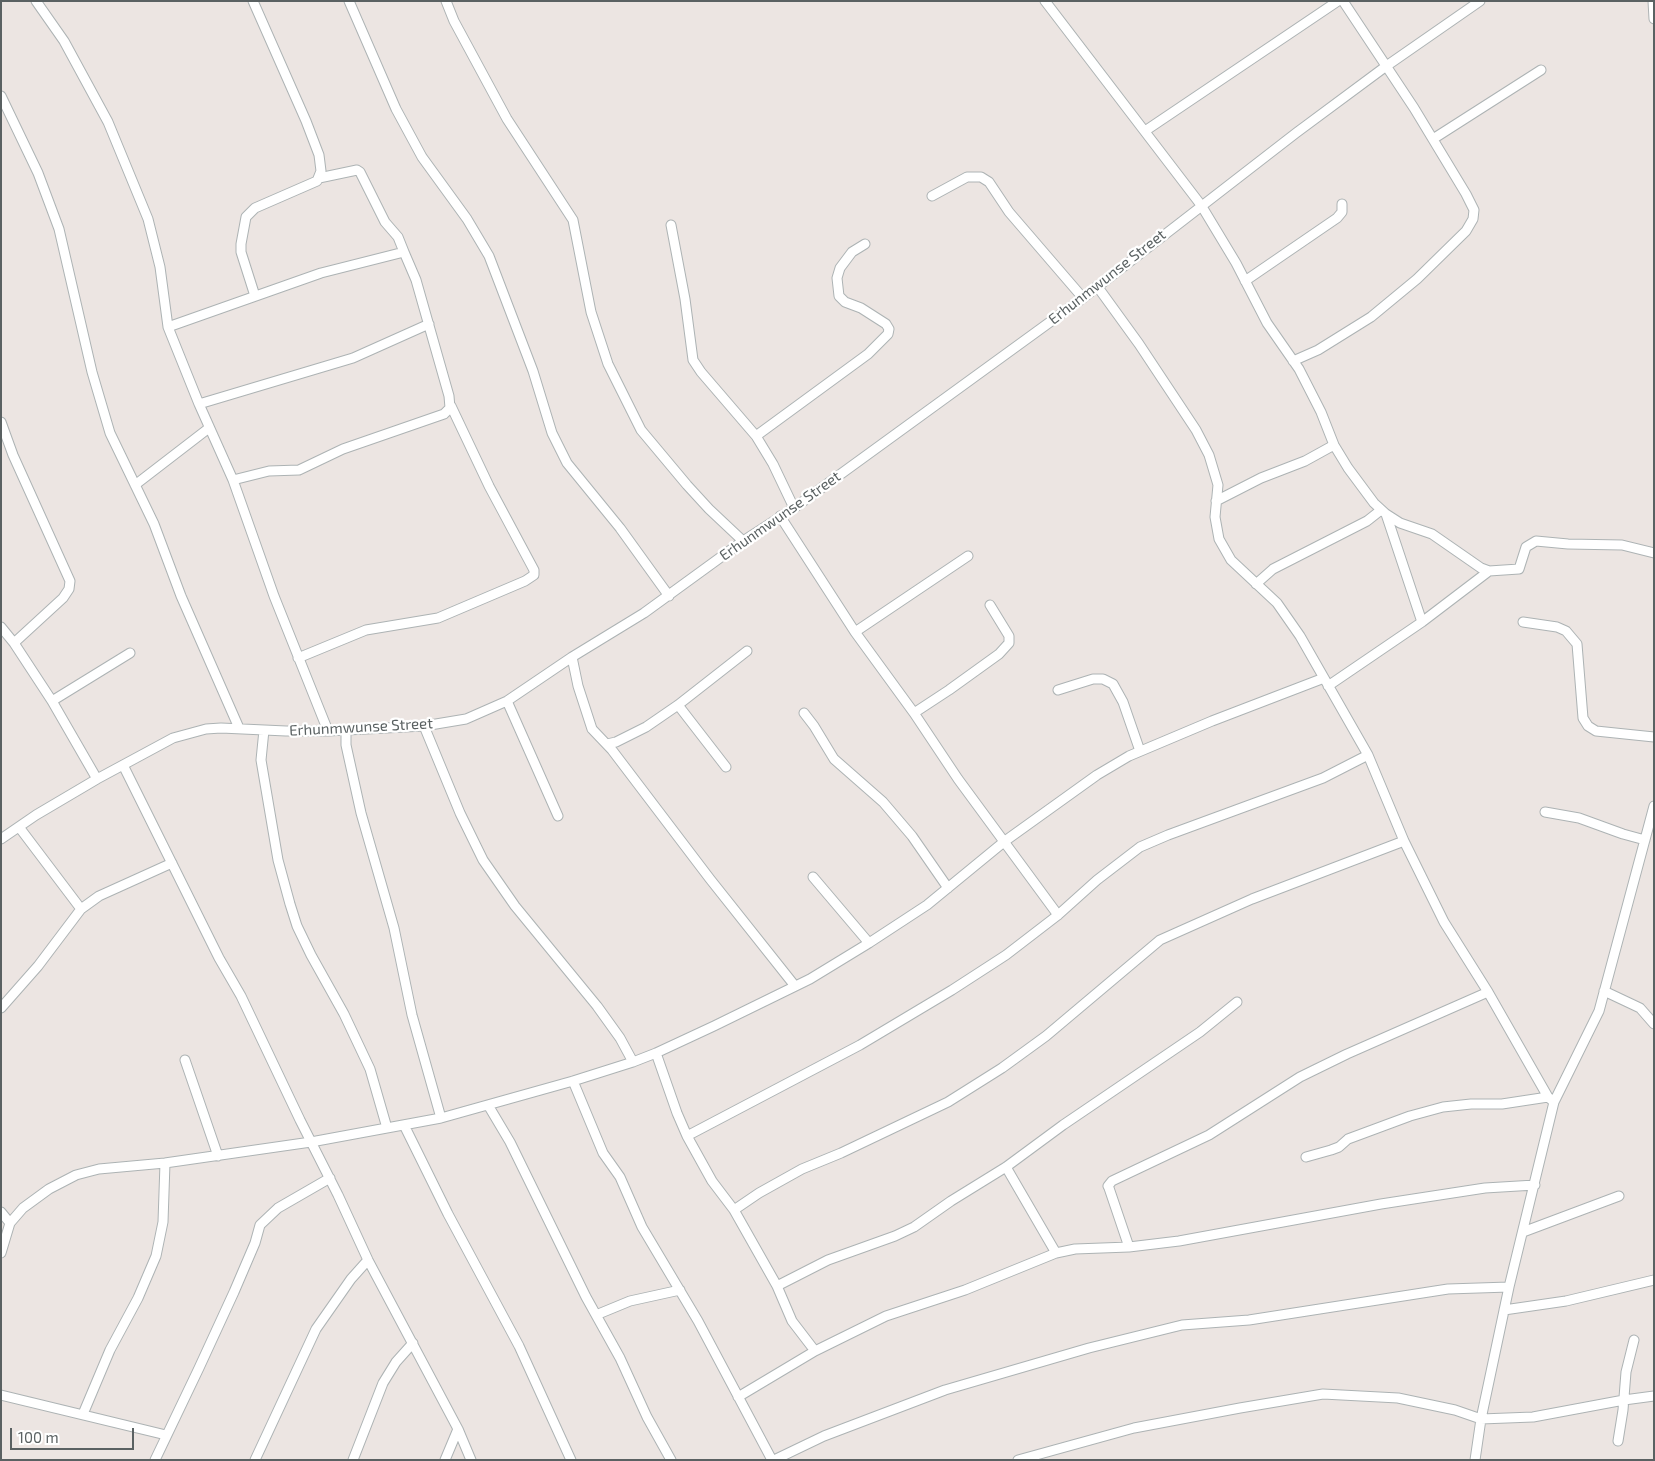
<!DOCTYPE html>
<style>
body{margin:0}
#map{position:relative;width:1655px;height:1461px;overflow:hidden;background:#ece5e2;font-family:"Exo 2",sans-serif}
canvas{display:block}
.frame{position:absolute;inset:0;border:2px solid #5a6162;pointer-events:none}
.scale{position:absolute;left:10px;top:1428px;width:124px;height:22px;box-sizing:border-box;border:2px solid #5a6162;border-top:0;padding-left:6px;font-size:15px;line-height:18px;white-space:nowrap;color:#5a6162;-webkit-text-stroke:4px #fff;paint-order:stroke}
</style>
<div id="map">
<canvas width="1655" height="1461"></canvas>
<div class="frame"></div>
<div class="scale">100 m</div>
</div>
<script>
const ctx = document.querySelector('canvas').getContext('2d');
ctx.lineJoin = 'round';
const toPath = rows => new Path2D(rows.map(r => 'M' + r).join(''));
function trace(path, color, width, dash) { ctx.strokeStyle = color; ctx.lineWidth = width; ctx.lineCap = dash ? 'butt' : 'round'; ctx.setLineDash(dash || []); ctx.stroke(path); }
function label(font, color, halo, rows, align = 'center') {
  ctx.font = font + ' "Exo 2",sans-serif'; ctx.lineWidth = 4.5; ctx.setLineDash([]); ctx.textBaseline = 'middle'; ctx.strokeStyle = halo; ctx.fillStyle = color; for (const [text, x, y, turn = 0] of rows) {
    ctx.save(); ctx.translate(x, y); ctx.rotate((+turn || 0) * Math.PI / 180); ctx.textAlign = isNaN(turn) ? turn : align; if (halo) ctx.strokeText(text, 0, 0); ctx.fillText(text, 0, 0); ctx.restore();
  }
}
const minor = toPath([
 [36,1,64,41,108,122,148,219,160,267,168,327,199,404,233,480,274,596,328,731],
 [253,1,306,121,319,155,321,171,317,181,255,208,246,217,241,244,241,252,255,296],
 [349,1,396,109,422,157,467,219,489,256,533,371,552,433,567,463,620,528,669,596],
 [446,1,454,21,507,119,573,220,591,312,608,364,641,430,687,485,709,509,743,541],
 [1045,1,1201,205,1236,263,1267,323,1299,369,1321,412,1334,445,1348,468,1374,503,1386,514,1400,523,1432,534,1481,568,1489,571],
 [1653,1,1654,19],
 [1,96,38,173,59,229,92,372,110,433,154,524,181,596,239,728],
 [1145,131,1338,1],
 [1433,139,1541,70],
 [932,196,967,177,981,177,989,182,1009,212,1083,298],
 [671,225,685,299,693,360,701,372,756,436,773,464,794,508],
 [1245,281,1337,218,1342,212,1342,204],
 [1097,286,1139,344,1196,430,1209,455,1218,485,1215,517,1219,539,1231,560,1277,603,1300,636,1368,755,1404,841,1444,922,1488,992,1548,1097,1554,1102],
 [168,327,321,273,404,252,398,237,385,222,360,172,357,170,319,178],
 [1293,361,1318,350,1371,317,1417,279,1466,231,1473,219,1474,210,1466,194,1414,108,1343,1],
 [199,404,353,358,429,324],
 [1,422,13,455,70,581,69,589,63,598,14,643],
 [756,436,868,354,888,334,889,329,886,324,861,308,845,302,839,296,837,278,840,268,852,252,865,244],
 [233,480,269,471,299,470,343,449,444,414,450,408,449,396,416,280,404,252],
 [135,485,209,428],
 [1216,501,1261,478,1305,461,1334,445],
 [1386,514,1422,622],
 [780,516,855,632,914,713,958,779,1058,915],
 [1256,584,1273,569,1367,521,1381,510],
 [1523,622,1557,627,1566,631,1577,644,1583,718,1588,726,1596,731,1654,737],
 [1,627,14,643,52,701,97,779],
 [855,632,968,556],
 [572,657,578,686,592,729,612,750,710,879,795,986],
 [298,658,366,630,438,618,525,581,534,575,534,570,489,486,451,406],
 [1328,686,1422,622,1489,571,1519,569,1526,547,1536,541,1568,544,1622,545,1654,553],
 [1058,690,1093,679,1103,679,1113,684,1123,702,1140,751],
 [52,701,130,653],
 [507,701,558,816],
 [678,705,726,767],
 [804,713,814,726,834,759,883,802,912,836,948,888],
 [914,713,949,690,999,654,1009,643,1009,636,990,605],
 [424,726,460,813,483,860,515,906,597,1006,620,1038,633,1062],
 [264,730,261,760,278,860,290,904,297,926,311,955,344,1014,370,1069,387,1128],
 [346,731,346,745,361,813,394,928,412,1015,441,1118],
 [607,744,616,742,646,727,678,705,747,651],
 [123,765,219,958,241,996,300,1120,338,1195,368,1260,458,1429,471,1460],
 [1545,812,1579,818,1623,834,1645,840],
 [19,827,81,909],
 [1,839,36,815,97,779,173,738,206,729,221,728,286,731,328,731,424,726,466,719,507,701,572,657,644,613,743,541,794,508,1083,298,1296,133,1385,67,1480,1],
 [813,877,869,943],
 [1604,991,1640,1008,1654,1024],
 [1,1008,38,966,81,909,99,896,172,863],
 [656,1053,677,1113,687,1136,712,1181,734,1210,777,1286,792,1321,815,1351],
 [185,1060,218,1156],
 [573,1081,603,1153,620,1177,642,1227,698,1321,772,1460],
 [488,1105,510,1142,586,1297,620,1358,647,1417,671,1460],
 [404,1125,448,1214,519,1346,571,1460],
 [687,1136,860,1045,952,990,1006,955,1058,915,1097,880,1140,847,1168,835,1323,778,1368,755],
 [1306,1157,1331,1150,1339,1147,1348,1139,1410,1116,1443,1107,1471,1104,1502,1104,1548,1097],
 [1006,1167,1056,1253],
 [734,1210,759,1193,802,1169,841,1153,948,1102,1002,1068,1046,1036,1160,940,1252,899,1404,841],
 [1,1212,10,1223],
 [1523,1232,1619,1196],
 [1129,1247,1109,1188,1108,1186,1112,1181,1209,1135,1300,1077,1347,1054,1488,992],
 [1,1253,10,1223,23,1208,49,1189,76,1175,99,1169,165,1163,311,1142,441,1118,573,1081,633,1062,656,1053,714,1026,810,979,869,943,927,905,1005,841,1097,775,1129,756,1212,721,1324,678],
 [777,1286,828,1260,895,1236,914,1227,951,1201,1006,1167,1063,1125,1200,1032,1237,1002],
 [1504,1310,1566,1301,1654,1280],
 [596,1315,630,1301,680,1290],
 [1,1395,166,1435],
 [738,1397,815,1351,886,1316,965,1290,1056,1253,1075,1249,1129,1247,1179,1241,1381,1204,1485,1188,1535,1185],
 [83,1414,110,1350,138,1298,156,1256,163,1222,165,1163],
 [1618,1441,1623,1410,1626,1372,1634,1340],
 [155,1460,199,1368,234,1292,255,1243,260,1225,278,1208,330,1178],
 [255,1460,316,1329,351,1279,368,1260],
 [353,1460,383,1383,396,1362,413,1343],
 [445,1460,458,1429],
 [774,1460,824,1436,945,1390,1089,1348,1182,1325,1249,1320,1448,1289,1509,1287],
 [1018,1460,1134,1428,1240,1408,1323,1394,1398,1398,1455,1410,1481,1419,1533,1417,1624,1400,1654,1396],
 [1475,1460,1481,1419,1509,1287,1554,1102,1599,1011,1654,806]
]);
trace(minor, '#adb3b4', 11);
trace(minor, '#fff', 9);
label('15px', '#5a6162', '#fff', [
 ["Erhunmwunse Street",1107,277,-38],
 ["Erhunmwunse Street",780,516,-35],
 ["Erhunmwunse Street",361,727,-3]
]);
</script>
